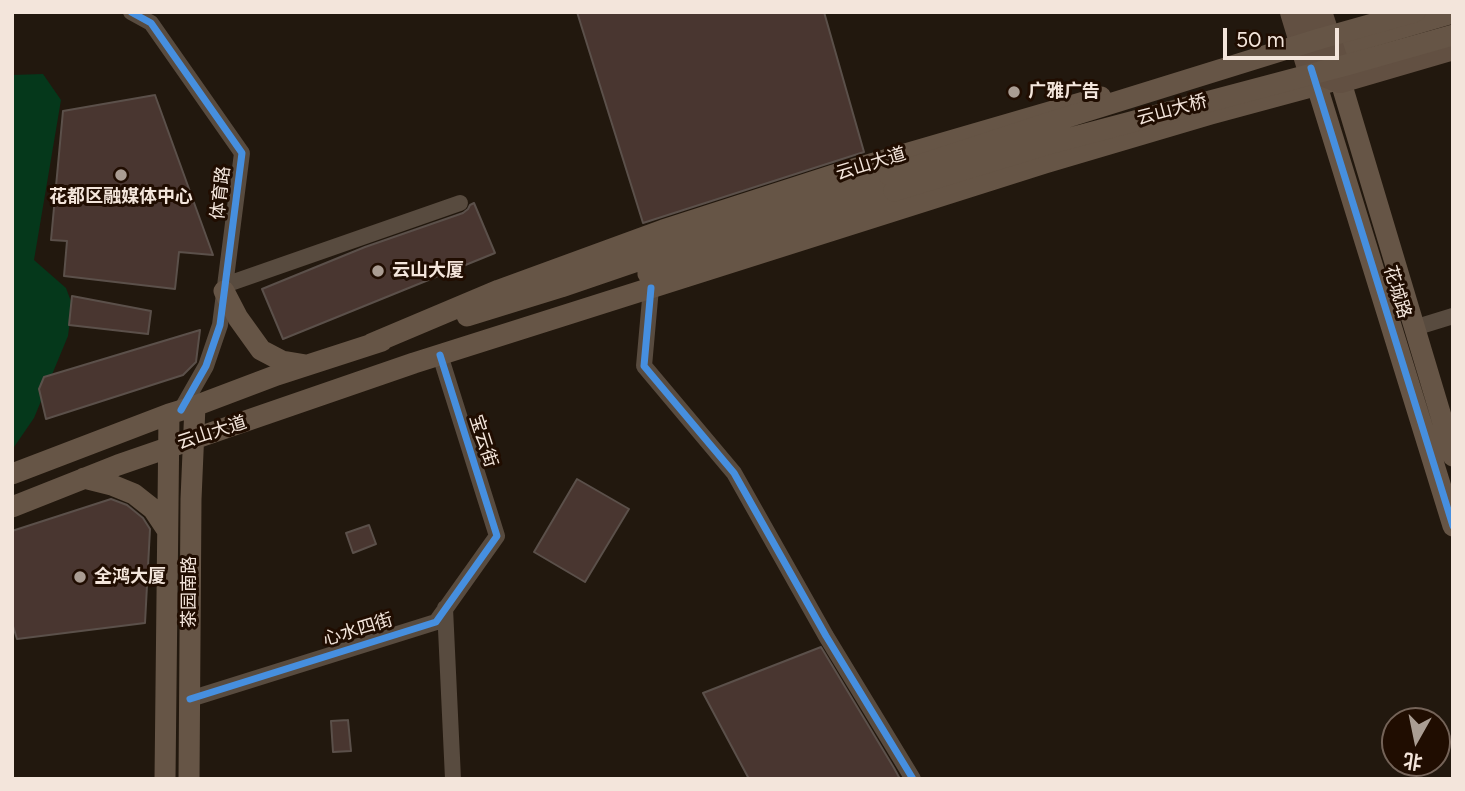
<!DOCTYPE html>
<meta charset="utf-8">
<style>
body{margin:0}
#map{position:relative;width:1465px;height:791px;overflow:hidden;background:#22180e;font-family:Figtree,"Noto Sans SC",sans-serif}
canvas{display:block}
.frame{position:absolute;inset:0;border:14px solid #f3e5db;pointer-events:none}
.north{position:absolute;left:1381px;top:707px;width:70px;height:70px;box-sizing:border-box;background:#200d01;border:2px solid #746358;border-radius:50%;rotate:189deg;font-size:19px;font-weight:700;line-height:28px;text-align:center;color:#f3e5db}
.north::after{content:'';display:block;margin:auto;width:24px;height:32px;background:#aa9d93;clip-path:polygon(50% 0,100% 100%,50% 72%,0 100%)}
.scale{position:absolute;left:1223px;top:28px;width:116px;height:32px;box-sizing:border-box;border:4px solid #f3e5db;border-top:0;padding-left:9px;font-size:21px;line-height:24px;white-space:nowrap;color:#f3e5db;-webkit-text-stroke:5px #200d01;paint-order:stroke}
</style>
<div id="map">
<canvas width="1465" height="791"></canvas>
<div class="frame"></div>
<div class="north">北</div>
<div class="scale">50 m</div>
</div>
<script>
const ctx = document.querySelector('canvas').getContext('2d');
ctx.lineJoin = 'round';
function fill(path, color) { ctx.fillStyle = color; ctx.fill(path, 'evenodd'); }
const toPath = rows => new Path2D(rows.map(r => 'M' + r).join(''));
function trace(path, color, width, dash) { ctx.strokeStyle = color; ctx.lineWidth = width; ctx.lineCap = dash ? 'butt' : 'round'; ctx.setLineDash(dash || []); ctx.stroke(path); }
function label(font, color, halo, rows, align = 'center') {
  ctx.font = font + ' Figtree,"Noto Sans SC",sans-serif'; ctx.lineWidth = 6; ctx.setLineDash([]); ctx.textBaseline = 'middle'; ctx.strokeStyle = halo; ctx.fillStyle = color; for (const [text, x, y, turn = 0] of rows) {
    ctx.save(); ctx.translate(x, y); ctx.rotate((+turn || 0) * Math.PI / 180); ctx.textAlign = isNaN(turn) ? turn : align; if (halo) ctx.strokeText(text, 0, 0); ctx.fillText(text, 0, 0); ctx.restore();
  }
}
fill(toPath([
 [43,74,61,100,34,260,66,288,72,304,68,336,34,418,12,450,12,75]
]), '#05381b');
const building = toPath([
 [577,12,824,12,864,152,643,223,577,12],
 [155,95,213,255,179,252,175,289,64,276,67,241,51,240,63,111,155,95],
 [474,203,495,253,283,339,262,289,365,247,463,213,468,209,470,205,474,203],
 [72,296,151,311,148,334,69,325,72,296],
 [200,330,196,362,183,375,46,419,39,389,44,377,200,330],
 [577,479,629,509,585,582,534,552,577,479],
 [111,499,127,505,143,518,150,529,145,623,17,639,12,623,12,531,111,499],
 [369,525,376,544,353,553,346,533,369,525],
 [821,647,894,768,900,779,749,779,703,693,821,647],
 [348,720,351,751,333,752,331,721,348,720]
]);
fill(building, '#493630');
trace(building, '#5b504a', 2);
trace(toPath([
 [131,12,151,23,242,153,220,325,206,366,181,410],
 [225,285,460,203],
 [651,288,644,366,734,473,826,636,913,779],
 [1414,328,1453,316],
 [445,608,453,779],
 [190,699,436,622,497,536,440,355]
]), '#584b3f', 16);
trace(toPath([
 [1316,47,1330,49,1453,13],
 [1312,70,1453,526],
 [648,274,894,191],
 [224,291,238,318,261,350,282,361,306,365],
 [467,316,561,287,889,175],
 [371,344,499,290,663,230,843,172,1101,97],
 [12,474,169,414,195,406,277,375,382,341],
 [84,478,112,485,134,494,153,509,167,530],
 [12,507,118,465,414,363,1045,163,1211,114,1340,79,1453,456],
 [165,779,169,414],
 [189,779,191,499,195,406]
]), '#665546', 21);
trace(toPath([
 [1294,12,1311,68,1340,79,1453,46],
 [1318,12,1340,79]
]), '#625042', 28);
trace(toPath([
 [889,175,1045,124,1319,39,1415,12],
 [894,191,1052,143,1350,64,1453,35]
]), '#665546', 21);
trace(toPath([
 [131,12,151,23,242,153,220,325,206,366,181,410],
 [1311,68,1453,526],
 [651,288,644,366,734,473,826,636,913,779],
 [190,699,436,622,497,536,440,355]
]), '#468fdf', 7);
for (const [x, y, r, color] of [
 [1014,92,7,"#aa9d93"],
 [121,175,7,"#aa9d93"],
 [378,271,7,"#aa9d93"],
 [80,577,7,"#aa9d93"]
]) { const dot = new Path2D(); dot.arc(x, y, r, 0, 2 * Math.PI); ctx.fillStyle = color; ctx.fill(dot); trace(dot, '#200d01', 2.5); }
label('bold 18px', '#f3e5db', '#200d01', [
 ["广雅广告",1028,92],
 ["花都区融媒体中心",121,197,"center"],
 ["云山大厦",392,271],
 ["全鸿大厦",94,577]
], 'left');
label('18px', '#f3e5db', '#200d01', [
 ["云山大桥",1172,110,-15],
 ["云山大道",871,164,-17],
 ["体育路",221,193,-83],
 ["花城路",1397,292,73],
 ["云山大道",212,433,-18],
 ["宝云街",483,441,72],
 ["茶园南路",190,592,-90],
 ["心水四街",358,630,-17]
]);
</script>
